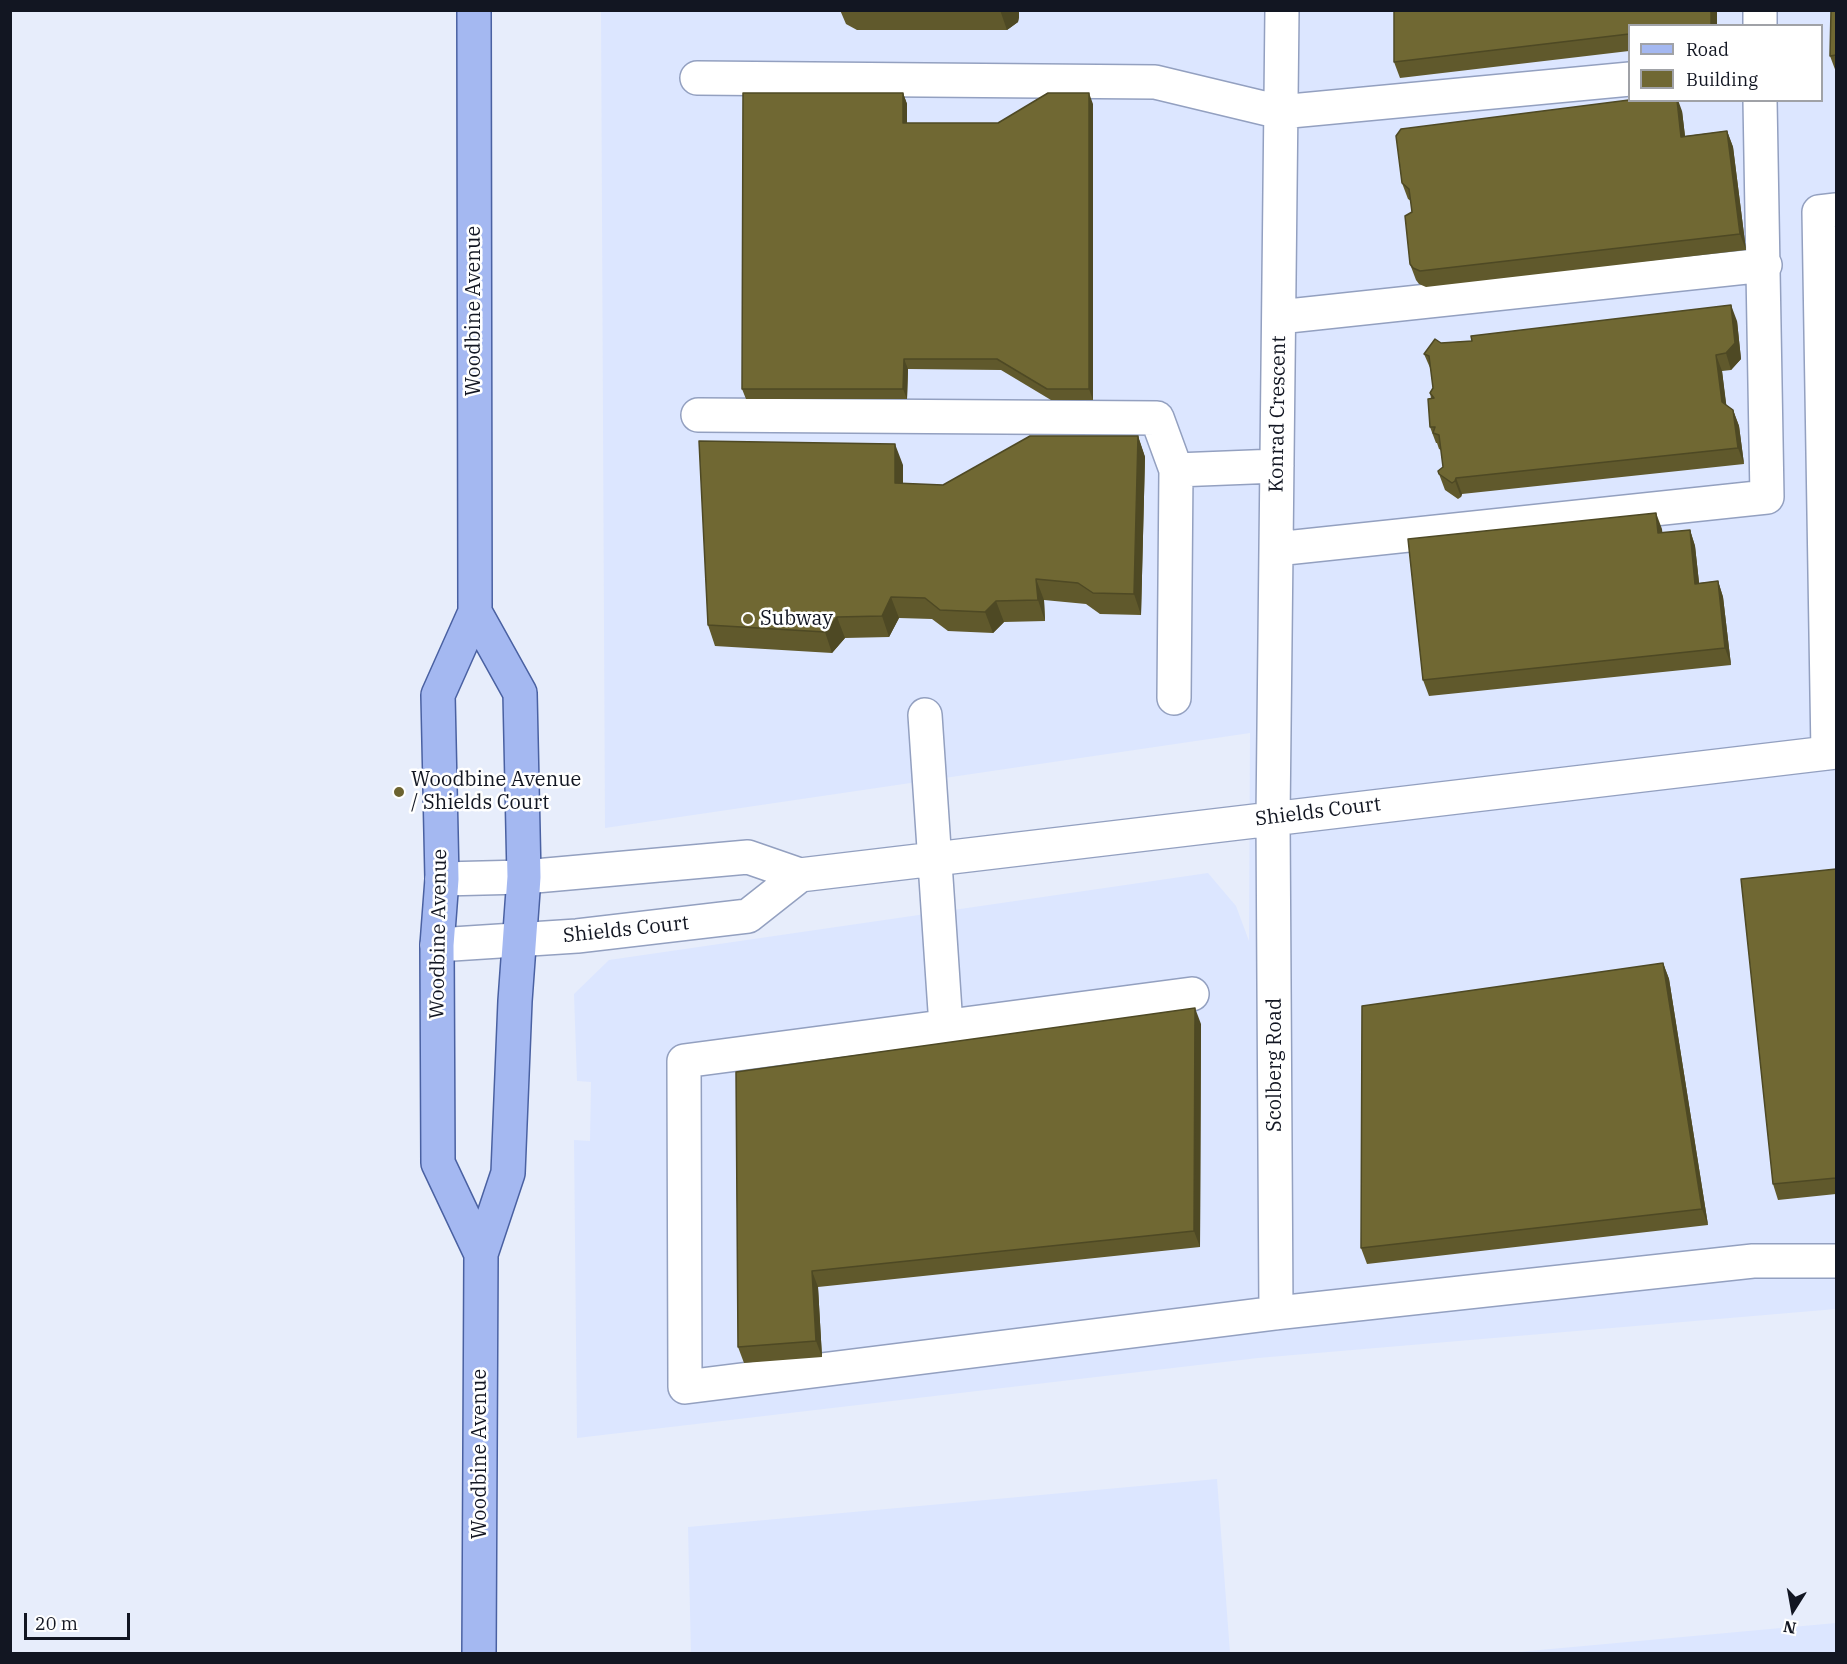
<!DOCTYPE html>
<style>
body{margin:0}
#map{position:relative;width:1847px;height:1664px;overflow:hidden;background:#e7edfb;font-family:"IBM Plex Serif",serif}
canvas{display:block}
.frame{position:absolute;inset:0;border:12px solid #121622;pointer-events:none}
.legend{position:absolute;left:1628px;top:24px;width:195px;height:78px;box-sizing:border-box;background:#fff;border:2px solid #a0a2a7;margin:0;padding:8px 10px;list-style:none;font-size:18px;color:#121622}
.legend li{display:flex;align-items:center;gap:12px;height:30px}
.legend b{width:30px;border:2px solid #a0a2a7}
.north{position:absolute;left:1763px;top:1580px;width:60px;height:60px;-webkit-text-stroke:4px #fff;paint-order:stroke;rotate:191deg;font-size:16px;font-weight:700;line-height:24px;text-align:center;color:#121622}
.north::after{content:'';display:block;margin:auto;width:21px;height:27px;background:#121622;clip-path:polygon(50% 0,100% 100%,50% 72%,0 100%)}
.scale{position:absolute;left:24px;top:1613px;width:106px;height:27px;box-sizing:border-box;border:3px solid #121622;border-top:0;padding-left:8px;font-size:18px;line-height:21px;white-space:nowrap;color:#121622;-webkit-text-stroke:4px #fff;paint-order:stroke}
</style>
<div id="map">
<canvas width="1847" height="1664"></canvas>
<div class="frame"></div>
<ul class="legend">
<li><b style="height:8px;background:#a4b8f1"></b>Road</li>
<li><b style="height:16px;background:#706833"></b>Building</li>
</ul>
<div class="north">N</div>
<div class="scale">20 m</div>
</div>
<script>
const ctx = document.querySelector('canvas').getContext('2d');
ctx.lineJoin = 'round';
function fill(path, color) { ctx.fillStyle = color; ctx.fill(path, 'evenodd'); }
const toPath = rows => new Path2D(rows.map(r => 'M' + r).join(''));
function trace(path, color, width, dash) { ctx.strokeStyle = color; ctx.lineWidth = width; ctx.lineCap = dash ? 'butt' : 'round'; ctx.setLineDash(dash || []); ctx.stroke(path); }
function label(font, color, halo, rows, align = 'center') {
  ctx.font = font + ' "IBM Plex Serif",serif'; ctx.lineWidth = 5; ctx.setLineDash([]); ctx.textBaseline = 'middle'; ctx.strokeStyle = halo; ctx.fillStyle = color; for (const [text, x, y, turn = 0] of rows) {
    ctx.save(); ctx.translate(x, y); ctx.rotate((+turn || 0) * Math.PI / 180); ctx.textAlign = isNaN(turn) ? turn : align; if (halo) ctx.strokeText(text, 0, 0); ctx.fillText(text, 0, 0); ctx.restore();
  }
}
fill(toPath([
 [601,11,1836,11,1836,1309,1258,1358,577,1438,574,1140,590,1141,591,1082,577,1081,574,994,609,960,1208,873,1236,906,1249,941,1250,733,605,828],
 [1630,26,1822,26,1822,100,1630,100],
 [1217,1479,1230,1653,691,1653,688,1527],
 [1836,1623,1836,1653,1507,1653]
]), '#dce6ff');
const minor = toPath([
 [1760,26,1760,10],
 [697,78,1155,82,1280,112,1630,79],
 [1279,317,1765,265],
 [698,415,1157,418,1176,470,1174,698],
 [1176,470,1277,466],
 [1276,549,1767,497,1760,100],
 [925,715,946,1026],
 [1828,753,1819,212,1836,210],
 [442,879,524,877,748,857,800,875,1836,752],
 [437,945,577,936,748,916,800,875],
 [1192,994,684,1061,685,1387,1276,1313,1753,1261,1836,1261],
 [1276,1313,1273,818,1282,10]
]);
const major = toPath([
 [474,10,475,612,438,695,442,879,437,945,438,1163,481,1254],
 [475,612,520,693,524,877,515,1001,508,1173,481,1254,479,1654]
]);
trace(minor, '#93a0c0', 36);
trace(major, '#4a61a2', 36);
trace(minor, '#fff', 33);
trace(major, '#a4b8f1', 33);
fill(toPath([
 [840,10,1019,10,1019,17,1018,22,1007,30,857,30,846,24],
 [1717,10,1717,26,1629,26,1629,51,1400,78,1394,62],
 [1836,10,1836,72,1830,56],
 [903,93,907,104,907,123,998,123,1093,104,1093,400,1051,400,1001,370,908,369,907,399,746,399,742,389],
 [1682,111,1685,136,1727,131,1733,147,1746,250,1426,287,1419,284,1416,280,1410,264,1412,212,1411,201,1408,199,1402,183],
 [1737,321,1741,359,1731,370,1722,371,1726,405,1733,410,1739,426,1744,464,1462,494,1461,497,1458,499,1445,490,1439,474,1443,467,1441,450,1439,449,1437,443,1436,443,1430,427,1431,398,1430,393,1433,388,1431,370,1424,354,1441,343],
 [1138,436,1145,457,1141,615,1100,614,1086,604,1044,600,1045,621,1004,622,993,633,948,631,932,619,899,618,889,637,845,638,832,653,715,646,708,625,903,465,903,484,943,485],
 [1662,529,1662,533,1690,530,1695,546,1699,583,1718,581,1723,597,1731,665,1429,696,1423,680],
 [1836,869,1836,1194,1778,1200,1773,1184],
 [1663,963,1669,979,1708,1225,1367,1264,1361,1248],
 [1201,1024,1200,1247,818,1287,822,1357,744,1363,738,1347,736,1072]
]), '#60592c');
fill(toPath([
 [1000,10,1019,10,1019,17,1018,22,1007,30],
 [1711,10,1717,10,1717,26,1711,26],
 [903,93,907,104,907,134,903,123],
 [1089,93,1093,104,1093,400,1089,389],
 [1677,100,1678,100,1682,111,1687,153,1681,137],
 [1727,131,1733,147,1746,250,1740,234],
 [1731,305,1737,321,1741,359,1731,370,1726,353],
 [1716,355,1722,371,1728,418,1722,402],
 [904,359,908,369,907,399,903,389],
 [1733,410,1739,426,1744,464,1738,448],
 [1138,436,1145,457,1141,615,1134,594],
 [895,444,903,465,903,504,895,483],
 [1456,478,1462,494,1461,497,1455,481],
 [1656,513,1662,529,1664,549,1658,533],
 [1690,530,1695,546,1701,600,1695,584],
 [1036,579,1044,600,1045,621,1038,600],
 [1718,581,1723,597,1731,665,1725,648],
 [891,597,899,618,889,637,882,616],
 [996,601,1004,622,993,633,985,612],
 [837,617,845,638,832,653,825,632],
 [1663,963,1669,979,1708,1225,1702,1209],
 [1195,1008,1201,1024,1200,1247,1194,1231],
 [812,1271,818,1287,822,1357,816,1341]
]), '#4e4924');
const building = toPath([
 [1394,10,1711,10,1711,25,1629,26,1629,34,1394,62,1394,10],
 [1831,10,1836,10,1836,55,1830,56,1831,10],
 [743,93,903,93,903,123,998,123,1048,93,1089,93,1089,389,1047,389,997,359,904,359,903,389,742,389,743,93],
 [1629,100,1677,100,1681,137,1727,131,1740,234,1420,271,1413,268,1410,264,1405,216,1412,212,1409,189,1402,183,1396,136,1401,129,1629,100],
 [1731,305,1735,343,1726,353,1716,355,1722,402,1733,410,1738,448,1456,478,1455,481,1452,483,1439,474,1438,471,1443,467,1439,435,1433,433,1435,427,1430,427,1428,399,1434,398,1430,393,1433,388,1429,356,1424,354,1435,339,1441,343,1472,341,1471,336,1731,305],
 [1030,436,1138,436,1134,594,1093,593,1078,583,1036,579,1038,600,996,601,985,612,940,610,925,598,891,597,882,616,837,617,825,632,708,625,699,441,895,444,895,483,943,485,1030,436],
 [1656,513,1658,533,1690,530,1695,584,1718,581,1725,648,1423,680,1408,539,1656,513],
 [1836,869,1836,1178,1773,1184,1741,879,1836,869],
 [1663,963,1702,1209,1361,1248,1362,1006,1663,963],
 [1195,1008,1194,1231,812,1271,816,1341,738,1347,736,1072,1195,1008]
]);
fill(building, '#706833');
trace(building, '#4e4924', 1.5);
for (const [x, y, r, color] of [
 [748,619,6,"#6c6330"],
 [399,792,6,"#6c6330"]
]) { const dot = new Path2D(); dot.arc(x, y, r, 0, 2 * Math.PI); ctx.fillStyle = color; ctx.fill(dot); trace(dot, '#fff', 2); }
label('20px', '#121622', '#fff', [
 ["Woodbine Avenue",474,311,-90],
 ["Konrad Crescent",1278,414,-89],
 ["Shields Court",1318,812,-7],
 ["Shields Court",626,930,-6],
 ["Woodbine Avenue",439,934,-89],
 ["Scolberg Road",1275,1065,-90],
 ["Woodbine Avenue",480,1454,-90]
]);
label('20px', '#121622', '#fff', [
 ["Subway",760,619],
 ["Woodbine Avenue",411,780],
 ["/ Shields Court",411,803]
], 'left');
</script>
